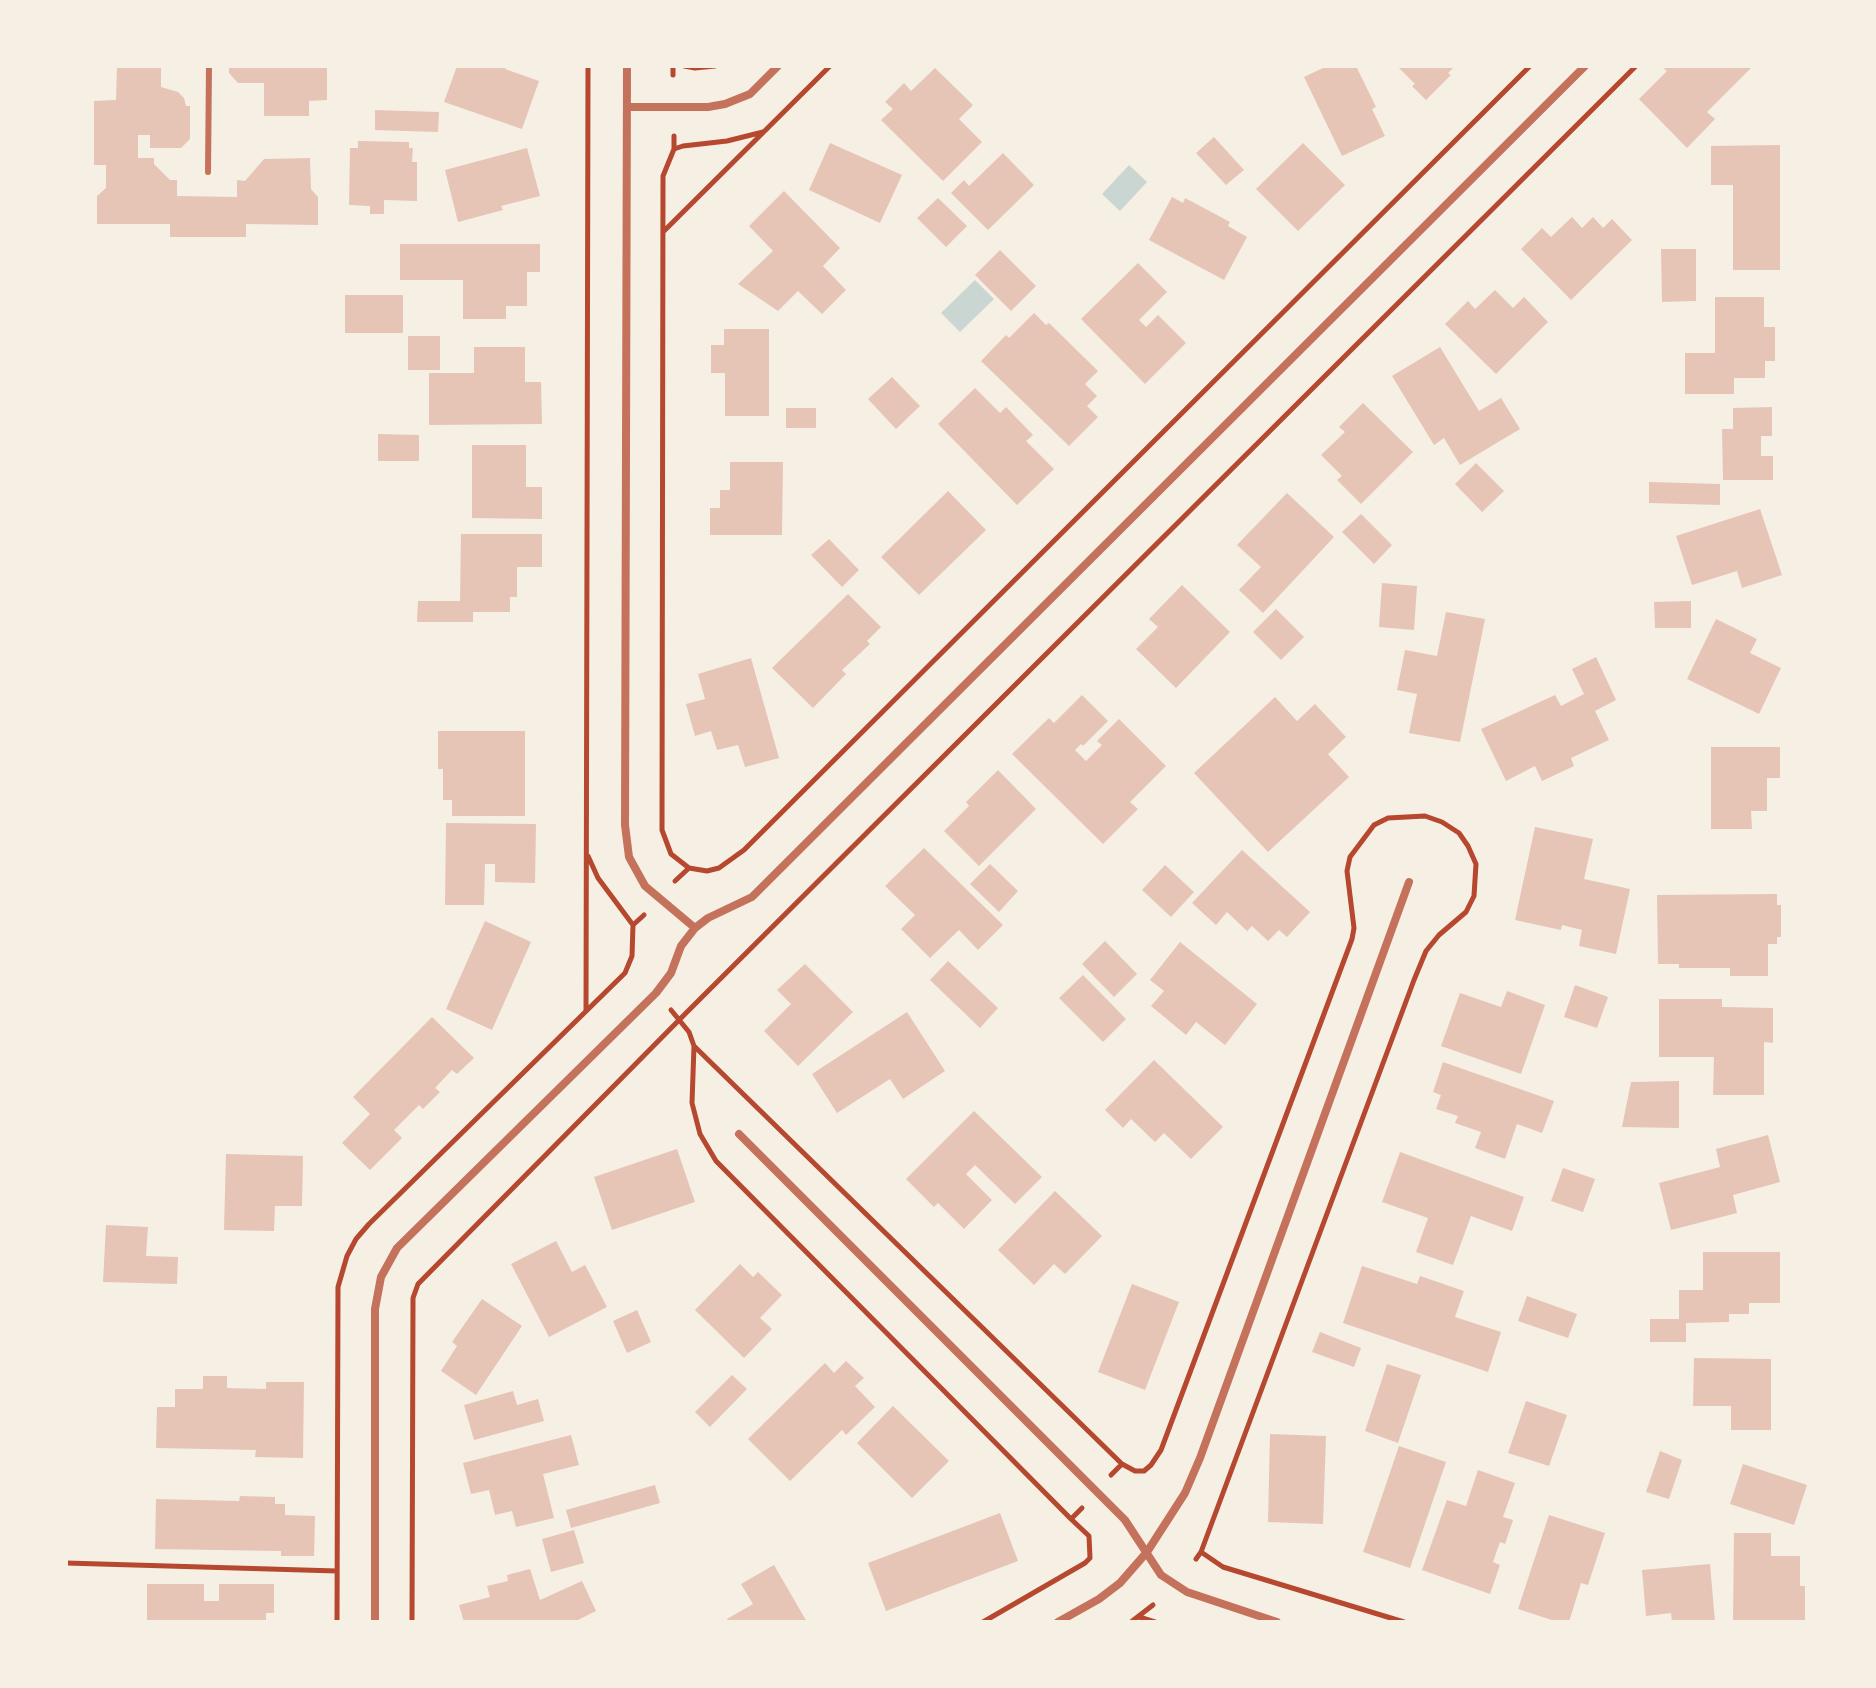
<!DOCTYPE html>
<style>
body{margin:0}
#map{position:relative;width:1876px;height:1688px;overflow:hidden;background:#f6efe4;font-family:Barlow,sans-serif}
canvas{display:block}
.frame{position:absolute;inset:0;border:68px solid #f6efe4;pointer-events:none}
</style>
<div id="map">
<canvas width="1876" height="1688"></canvas>
<div class="frame"></div>
</div>
<script>
const ctx = document.querySelector('canvas').getContext('2d');
ctx.lineJoin = 'round';
function fill(path, color) { ctx.fillStyle = color; ctx.fill(path, 'evenodd'); }
const toPath = rows => new Path2D(rows.map(r => 'M' + r).join(''));
function trace(path, color, width, dash) { ctx.strokeStyle = color; ctx.lineWidth = width; ctx.lineCap = dash ? 'butt' : 'round'; ctx.setLineDash(dash || []); ctx.stroke(path); }
fill(toPath([
 [1129,165,1147,182,1120,211,1102,194],
 [975,280,994,299,960,332,941,313]
]), '#c9d6d2');
fill(toPath([
 [117,66,161,66,161,87,178,92,184,98,186,106,190,106,190,139,181,148,150,148,150,135,138,135,138,158,154,158,154,164,170,180,177,180,177,196,237,197,237,180,245,181,264,159,310,158,311,189,318,197,318,225,246,224,246,237,170,237,170,224,97,224,97,196,106,188,106,165,94,165,94,101,116,100],
 [229,66,327,66,327,100,309,101,309,116,264,116,264,83,238,83,229,73],
 [457,66,506,66,505,69,539,81,522,129,444,102],
 [1327,66,1356,66,1376,107,1372,109,1385,136,1342,156,1304,77],
 [1397,66,1455,66,1448,73,1451,75,1426,100,1412,86,1415,84],
 [1667,66,1753,66,1707,112,1715,119,1687,148,1639,99,1667,71,1664,69],
 [935,68,973,105,959,119,982,142,943,181,881,120,893,109,885,102,904,83,911,91],
 [375,110,439,112,438,132,375,130],
 [1214,137,1244,170,1226,185,1196,153],
 [358,141,409,142,409,148,413,148,412,162,417,162,417,201,384,200,384,214,370,214,370,206,349,205,350,148,358,148],
 [830,143,902,175,880,223,809,190],
 [1303,143,1345,185,1298,231,1256,189],
 [1780,145,1780,270,1733,270,1733,185,1711,185,1711,146],
 [527,148,540,196,501,206,503,210,458,222,445,170],
 [1003,153,1034,185,988,230,951,193,964,180,969,186],
 [784,191,840,248,823,266,846,290,822,314,798,291,778,311,738,284,773,251,749,226],
 [1172,197,1183,203,1185,198,1230,222,1228,226,1247,237,1224,280,1149,240],
 [938,198,967,226,946,247,917,218],
 [1572,217,1582,228,1593,217,1603,228,1612,219,1632,240,1571,300,1521,249,1542,228,1551,237],
 [400,244,540,244,540,272,527,272,527,306,506,306,506,319,463,319,463,280,400,280],
 [1661,249,1696,249,1696,301,1662,302],
 [1000,250,1036,286,1011,311,975,275],
 [1138,263,1167,292,1139,320,1146,327,1158,315,1186,343,1145,384,1081,319],
 [1495,290,1513,308,1524,297,1548,322,1496,374,1445,324,1468,301,1475,309],
 [345,295,403,295,403,333,345,333],
 [1715,297,1764,297,1764,327,1775,327,1775,361,1765,361,1765,378,1734,378,1734,394,1685,394,1685,353,1715,353],
 [1034,313,1046,325,1049,323,1098,371,1085,384,1097,396,1087,406,1098,417,1069,446,981,361,1006,335,1009,338],
 [724,329,769,329,769,416,725,416,725,373,711,373,711,345,724,345],
 [408,336,440,336,440,370,408,370],
 [474,347,525,347,525,382,541,382,542,424,429,425,429,373,474,373],
 [1440,347,1479,411,1501,398,1520,429,1460,465,1444,438,1434,445,1392,376],
 [892,377,920,406,896,429,868,399],
 [975,388,1000,413,1006,407,1033,435,1026,441,1054,469,1017,505,938,424],
 [1363,403,1413,452,1361,504,1337,480,1342,476,1321,455,1345,432,1339,427],
 [1772,407,1772,436,1761,436,1761,456,1773,456,1773,480,1723,480,1722,429,1733,429,1733,408],
 [786,408,816,408,816,428,786,428],
 [378,434,419,435,419,461,378,461],
 [472,445,526,445,526,487,542,487,542,519,472,518],
 [730,462,783,462,782,535,710,535,710,508,720,508,720,490,730,490],
 [1476,463,1504,491,1482,512,1455,484],
 [1649,482,1720,484,1720,505,1649,503],
 [948,491,986,530,919,595,881,557],
 [1287,493,1334,537,1263,613,1239,590,1261,567,1237,545],
 [1760,509,1782,575,1742,588,1737,571,1692,585,1676,536],
 [1361,514,1392,545,1374,564,1342,532],
 [461,534,542,534,542,567,517,567,517,597,510,597,510,612,473,612,473,622,417,622,418,601,460,601],
 [829,539,859,570,842,587,811,555],
 [1382,583,1417,586,1414,630,1379,627],
 [1182,585,1230,632,1176,688,1136,649,1158,627,1149,619],
 [848,594,881,627,867,641,870,644,842,670,846,674,813,708,772,668],
 [1691,601,1691,628,1655,628,1654,602],
 [1276,609,1304,637,1281,660,1253,632],
 [1446,612,1485,619,1460,742,1409,733,1417,694,1397,690,1405,650,1437,656],
 [1716,619,1757,639,1750,653,1781,668,1759,714,1687,679],
 [1596,657,1616,700,1595,711,1609,740,1571,758,1574,766,1542,781,1535,766,1506,781,1481,729,1555,695,1561,706,1584,694,1572,669],
 [751,658,779,758,745,767,738,745,717,750,711,731,695,736,686,704,705,699,698,674],
 [1082,695,1108,721,1083,746,1081,744,1075,750,1086,761,1102,745,1097,741,1119,719,1166,766,1130,802,1138,809,1103,844,1012,754,1049,718,1054,723],
 [1275,697,1297,721,1315,704,1346,737,1328,754,1349,777,1268,852,1194,773],
 [438,731,525,731,525,816,452,816,452,800,443,800,443,769,438,769],
 [1711,747,1780,747,1780,778,1767,778,1767,811,1751,811,1752,829,1711,829],
 [998,770,1036,809,979,866,944,831,969,806,966,802],
 [446,823,536,824,535,883,495,882,495,864,485,864,484,905,445,905],
 [1535,827,1593,839,1584,879,1630,889,1616,954,1579,946,1582,930,1562,925,1561,930,1515,920],
 [924,848,1003,925,978,950,959,930,930,958,901,929,915,915,885,886],
 [1242,850,1310,912,1287,937,1279,930,1268,941,1252,926,1247,931,1227,912,1216,925,1192,903],
 [990,864,1018,891,999,912,970,884],
 [1165,865,1194,892,1171,917,1142,890],
 [1777,894,1777,905,1781,905,1781,937,1777,937,1777,944,1768,944,1768,976,1730,976,1730,968,1679,968,1679,964,1658,964,1657,895],
 [485,921,531,942,492,1030,446,1009],
 [1105,941,1137,974,1114,997,1082,964],
 [1180,942,1257,1004,1225,1045,1196,1022,1186,1035,1151,1006,1164,991,1150,980],
 [948,961,998,1008,980,1028,930,980],
 [805,964,853,1012,798,1066,764,1031,791,1004,777,990],
 [1083,975,1126,1019,1103,1042,1059,998],
 [1575,985,1608,997,1597,1028,1564,1017],
 [1507,991,1545,1005,1521,1074,1441,1046,1460,993,1501,1007],
 [1659,999,1722,999,1722,1007,1773,1008,1773,1043,1764,1042,1764,1095,1713,1095,1714,1057,1659,1057],
 [907,1012,945,1071,903,1099,890,1079,837,1113,812,1074],
 [432,1017,474,1058,457,1074,452,1070,435,1088,440,1092,423,1109,419,1105,394,1130,402,1138,370,1170,342,1143,370,1114,353,1097],
 [1154,1060,1223,1127,1191,1159,1164,1133,1155,1142,1131,1119,1123,1128,1105,1110],
 [1443,1062,1554,1101,1542,1133,1517,1124,1505,1159,1475,1148,1481,1132,1455,1123,1458,1116,1436,1109,1441,1095,1433,1092],
 [1679,1081,1679,1128,1622,1127,1631,1082],
 [974,1111,1042,1177,1015,1204,975,1165,966,1174,992,1200,964,1229,938,1203,934,1207,906,1179],
 [1768,1135,1780,1182,1733,1195,1737,1213,1671,1230,1659,1183,1720,1167,1716,1149],
 [677,1149,695,1202,612,1230,594,1177],
 [1400,1152,1524,1197,1512,1231,1471,1216,1453,1265,1416,1252,1428,1218,1382,1202],
 [226,1154,303,1156,302,1206,275,1206,274,1231,224,1230],
 [1563,1168,1595,1179,1583,1212,1551,1201],
 [1055,1191,1102,1236,1065,1274,1054,1264,1034,1285,998,1250],
 [106,1225,148,1227,146,1256,178,1257,177,1284,103,1282],
 [556,1241,572,1272,585,1265,607,1307,549,1337,511,1264],
 [1703,1252,1780,1252,1780,1303,1749,1303,1749,1314,1729,1314,1729,1322,1686,1323,1686,1342,1650,1342,1650,1319,1679,1319,1679,1290,1703,1290],
 [740,1264,753,1277,758,1272,782,1295,760,1318,772,1329,744,1358,695,1310],
 [1362,1266,1417,1284,1420,1276,1464,1291,1455,1317,1501,1332,1488,1372,1343,1323],
 [1132,1284,1179,1302,1145,1390,1098,1372],
 [1527,1296,1577,1314,1568,1338,1518,1321],
 [482,1299,522,1326,476,1395,441,1371,457,1346,452,1342],
 [637,1310,651,1342,627,1353,613,1321],
 [1320,1332,1361,1348,1354,1367,1312,1352],
 [1694,1358,1771,1359,1771,1430,1731,1430,1731,1406,1693,1406],
 [846,1361,864,1378,855,1386,875,1407,846,1435,842,1430,790,1481,748,1439,825,1363,834,1373],
 [1387,1364,1421,1375,1398,1443,1365,1431],
 [732,1375,747,1389,710,1427,695,1412],
 [203,1376,227,1376,227,1388,266,1389,266,1382,304,1382,303,1458,255,1457,256,1450,156,1448,157,1407,175,1407,175,1389,203,1389],
 [513,1391,517,1405,538,1399,544,1421,474,1440,464,1405],
 [1526,1401,1567,1415,1549,1466,1508,1453],
 [893,1406,949,1461,912,1498,857,1443],
 [1270,1434,1326,1436,1323,1524,1268,1522],
 [571,1435,579,1465,543,1474,554,1518,516,1527,512,1511,495,1515,489,1490,471,1494,463,1463],
 [1399,1446,1446,1462,1410,1568,1363,1552],
 [1660,1451,1682,1460,1669,1499,1646,1492],
 [1743,1464,1807,1485,1794,1525,1730,1504],
 [1478,1470,1515,1483,1503,1517,1513,1520,1505,1544,1500,1542,1493,1562,1500,1565,1490,1594,1422,1570,1447,1500,1466,1506],
 [655,1485,660,1503,571,1528,566,1510],
 [240,1496,275,1497,275,1504,285,1504,285,1515,315,1516,314,1556,281,1556,281,1551,155,1549,156,1499,239,1501],
 [1000,1513,1018,1561,886,1611,868,1563],
 [1549,1515,1605,1533,1588,1585,1581,1583,1569,1622,1558,1622,1518,1609],
 [574,1530,584,1563,551,1572,542,1539],
 [1734,1533,1771,1533,1771,1556,1800,1556,1800,1586,1805,1586,1805,1622,1733,1622],
 [1710,1564,1715,1622,1672,1622,1671,1613,1646,1616,1642,1570],
 [774,1565,807,1622,728,1622,727,1619,753,1604,741,1584],
 [530,1569,540,1600,582,1581,596,1611,574,1622,464,1622,459,1605,490,1597,487,1586,508,1581,507,1575],
 [147,1584,204,1584,204,1601,219,1601,219,1584,274,1584,274,1613,266,1613,266,1622,147,1622]
]), '#e6c5b7');
trace(toPath([
 [673,66,673,75],
 [684,66,695,68,715,66],
 [674,136,674,149,663,176,662,830,671,854,689,868],
 [674,149,683,146,727,141,763,132],
 [664,231,830,66],
 [588,856,598,878,633,925],
 [675,881,689,868,707,871,719,868,744,850,1530,66],
 [671,1010,689,1032,694,1046,692,1103,700,1134,716,1161,1071,1519],
 [586,1011,588,66],
 [694,1046,1122,1464],
 [1111,1475,1122,1464,1135,1471,1144,1471,1151,1465,1161,1450,1352,939,1354,928,1347,871,1350,857,1374,825,1388,818,1425,816,1442,822,1459,833,1468,846,1476,864,1474,896,1466,912,1439,935,1426,951,1414,980,1201,1552,1196,1559],
 [1201,1552,1223,1567,1404,1622],
 [66,1563,337,1571],
 [1139,1617,1155,1622],
 [337,1622,338,1287,347,1256,356,1239,369,1224,625,973,632,956,633,925,644,915],
 [412,1622,413,1298,418,1284,687,1012,1636,66],
 [983,1622,1085,1563,1090,1558,1089,1536,1071,1519,1082,1508],
 [1131,1622,1153,1605]
]), '#b5482f', 5);
trace(toPath([
 [208,172,209,66]
]), '#c5725c', 6);
trace(toPath([
 [627,66,625,825,629,857,645,886,695,928],
 [627,107,708,107,725,104,750,94,778,66],
 [739,1134,1125,1520,1161,1575,1187,1592,1277,1622],
 [375,1622,375,1309,381,1277,397,1248,656,993,671,973,681,946,695,928,708,918,752,897,1585,66],
 [1058,1622,1099,1599,1120,1583,1147,1552,1185,1493,1200,1458,1409,882]
]), '#c5725c', 8);
</script>
